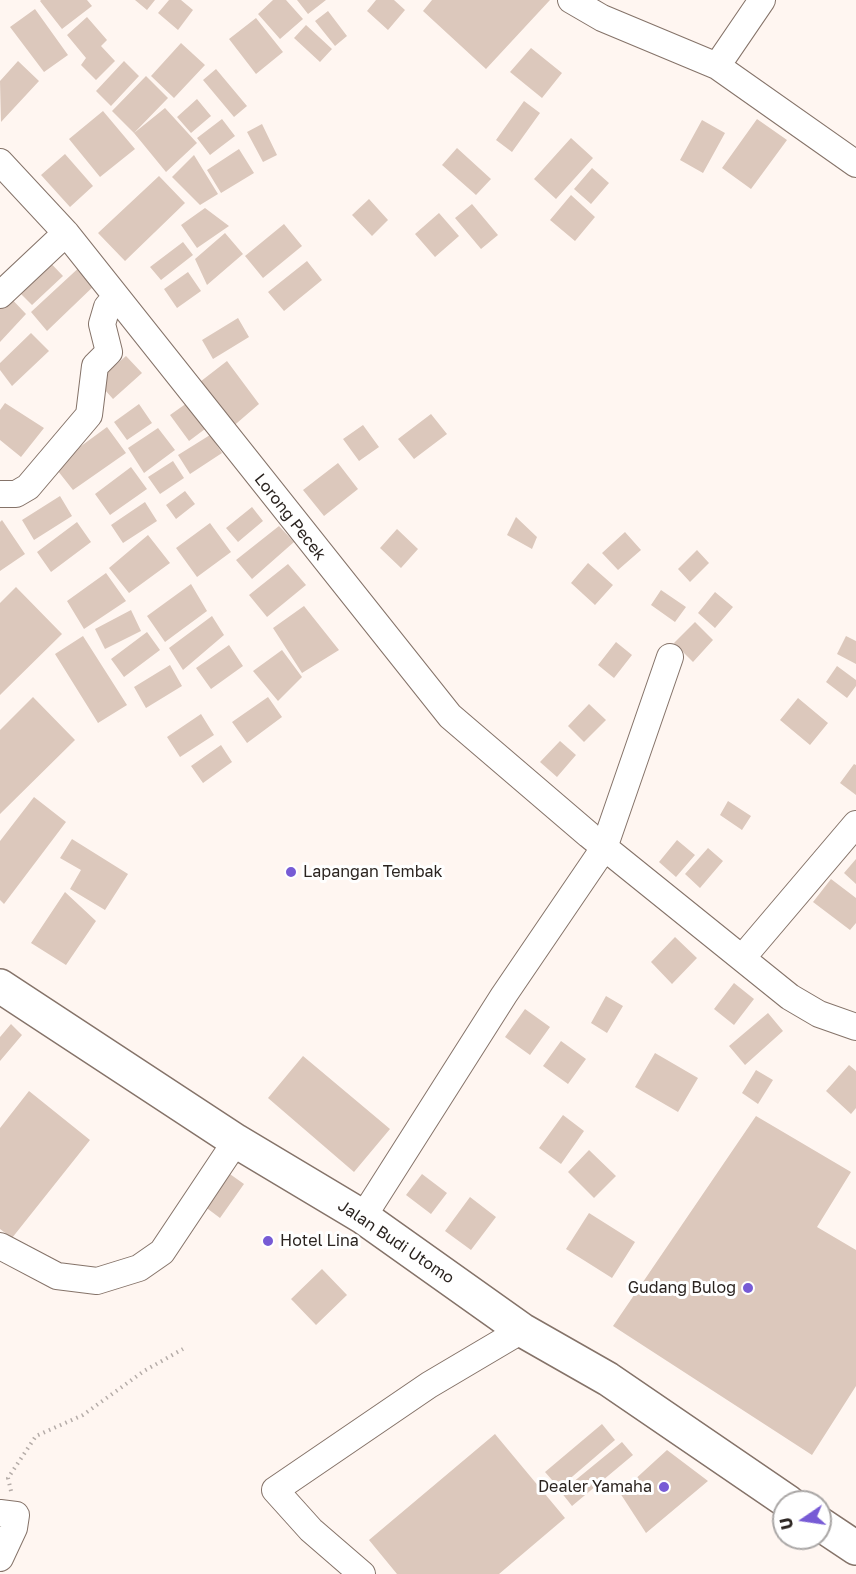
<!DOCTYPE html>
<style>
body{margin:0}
#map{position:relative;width:856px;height:1574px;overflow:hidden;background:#fff6f1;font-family:"Golos Text",sans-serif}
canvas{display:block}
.north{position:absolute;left:772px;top:1490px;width:60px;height:60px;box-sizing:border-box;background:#fff;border:2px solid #aaa7a6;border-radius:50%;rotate:257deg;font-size:16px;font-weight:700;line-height:24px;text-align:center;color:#2b2420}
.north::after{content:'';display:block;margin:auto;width:21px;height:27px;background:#775bd5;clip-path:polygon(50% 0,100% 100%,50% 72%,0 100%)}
</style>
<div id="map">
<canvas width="856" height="1574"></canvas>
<div class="north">U</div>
</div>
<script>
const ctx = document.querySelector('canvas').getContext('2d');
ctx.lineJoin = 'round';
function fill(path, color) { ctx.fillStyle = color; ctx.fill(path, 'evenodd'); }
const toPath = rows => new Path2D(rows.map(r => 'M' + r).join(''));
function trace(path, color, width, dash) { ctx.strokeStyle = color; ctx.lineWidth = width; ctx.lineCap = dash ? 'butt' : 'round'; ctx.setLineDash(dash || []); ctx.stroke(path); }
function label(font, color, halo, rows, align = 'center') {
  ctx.font = font + ' "Golos Text",sans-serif'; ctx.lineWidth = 6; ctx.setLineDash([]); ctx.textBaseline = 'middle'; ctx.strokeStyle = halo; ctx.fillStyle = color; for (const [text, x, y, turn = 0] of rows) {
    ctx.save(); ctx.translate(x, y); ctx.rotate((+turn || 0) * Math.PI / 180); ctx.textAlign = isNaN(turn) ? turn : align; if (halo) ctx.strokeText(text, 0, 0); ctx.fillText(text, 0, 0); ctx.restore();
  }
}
fill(toPath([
 [41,0,87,0,92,6,62,29,40,1],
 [135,0,155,0,147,10],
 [169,0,181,0,193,10,178,30,158,13],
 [273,0,286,0,303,19,280,39,258,14],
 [297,0,326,0,308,14],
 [376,0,394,0,405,10,388,30,367,11],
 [432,0,550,0,486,69,423,11],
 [35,9,68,55,44,72,10,27],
 [328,11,347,36,335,46,315,21],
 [87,17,107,40,101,46,115,61,96,80,81,65,86,58,67,35],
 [256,18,283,52,256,74,229,39],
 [306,25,332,49,320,62,294,38],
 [181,43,205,65,174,98,151,76],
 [531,48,562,73,542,98,510,72],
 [18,61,39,81,1,122,0,81],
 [124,61,139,76,111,106,96,91],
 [216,69,247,106,234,117,203,80],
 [146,76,168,98,134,133,112,111],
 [197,99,211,116,191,133,177,117],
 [524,101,540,113,512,152,496,140],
 [165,108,197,143,166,172,134,133],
 [103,111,135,149,100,177,69,139],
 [222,119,235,136,210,155,197,138],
 [757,119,787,140,751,189,722,168],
 [702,120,725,133,703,173,680,160],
 [262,124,277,155,263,162,247,132],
 [571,138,593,158,556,199,534,179],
 [457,148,491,179,476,195,442,165],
 [239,149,254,173,221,193,207,170],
 [65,154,93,186,70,207,41,175],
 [194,155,218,194,200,205,172,177],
 [592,168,609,183,591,204,574,189],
 [159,176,185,203,125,261,98,233],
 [571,195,595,217,575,241,550,220],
 [369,199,388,220,372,236,352,215],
 [472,204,498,235,481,249,455,218],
 [205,208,229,226,197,248,181,225],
 [439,213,459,236,435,257,415,234],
 [284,224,302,246,263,278,245,256],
 [225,233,243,254,207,285,195,259],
 [183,242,193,255,161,280,150,267],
 [44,256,63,276,32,305,13,286],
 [307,261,322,280,284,311,268,292],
 [84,263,98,282,47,331,31,312],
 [188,272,201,291,177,308,164,289],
 [6,293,26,314,0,342,0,298],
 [238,318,249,337,213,359,202,340],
 [31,333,49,351,12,386,0,370,0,363],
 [126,356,142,373,113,399,97,381],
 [227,361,259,404,230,429,196,385],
 [5,403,44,428,21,457,0,440,0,410],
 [187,403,205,429,189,441,170,415],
 [139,404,152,423,127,440,114,422],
 [431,414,447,434,414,459,398,439],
 [363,425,379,447,359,461,343,439],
 [107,427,126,453,73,490,54,466],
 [158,428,175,450,144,473,128,448],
 [210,435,222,453,190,474,178,455],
 [173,461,184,478,160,494,148,477],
 [338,463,358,489,324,516,303,490],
 [131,467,147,489,110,515,95,494],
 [185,491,195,504,176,519,166,505],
 [60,496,72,516,34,540,22,520],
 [145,502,157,521,123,543,111,525],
 [252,507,263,521,238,542,226,528],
 [516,517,537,537,532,549,507,535],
 [2,520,25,554,0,571,0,522],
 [77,522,91,542,51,572,37,552],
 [210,523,231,552,197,577,176,548],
 [279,526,294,542,252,579,236,560],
 [397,529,418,549,401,568,380,548],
 [625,532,641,550,618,570,602,553],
 [148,535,170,563,129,593,109,568],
 [697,550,709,563,690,582,678,569],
 [588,563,613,585,595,605,571,583],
 [288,564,306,585,267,617,249,595],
 [106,573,126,601,84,629,67,601],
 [191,584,207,611,165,642,147,616],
 [16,587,62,634,0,695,0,603],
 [661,590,686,607,675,622,651,605],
 [715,592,733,607,715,628,698,613],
 [304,606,339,650,302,673,273,628],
 [131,610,141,631,105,649,95,629],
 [212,616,224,635,183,670,169,648],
 [695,622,713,640,693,662,674,643],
 [147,632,160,650,124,677,111,659],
 [83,636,127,705,98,723,55,654],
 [846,636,856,641,856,664,837,654],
 [616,642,632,655,614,678,598,665],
 [229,645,243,666,211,689,196,668],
 [282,650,302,677,278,701,253,671],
 [170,665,182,686,146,708,134,687],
 [837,666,856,680,856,686,847,698,826,682],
 [33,697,75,740,0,814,0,730],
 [268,697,282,717,247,743,232,722],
 [798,698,828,723,810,745,780,720],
 [589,704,606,720,584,742,568,726],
 [201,714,214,735,180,757,167,737],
 [560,741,576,755,557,777,540,762],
 [221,745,232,762,203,783,191,766],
 [854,764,856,765,856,795,840,783],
 [34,797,66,822,4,904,0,900,0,841],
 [728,801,751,816,742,830,720,815],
 [72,839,128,874,105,910,70,889,81,870,60,858],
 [677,840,695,855,676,877,659,862],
 [708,848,723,861,700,888,685,874],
 [856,859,856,884,844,873],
 [831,879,856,898,856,923,850,930,813,902],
 [65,892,96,921,66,965,31,943],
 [675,937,697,958,672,984,651,962],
 [734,983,754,999,734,1025,714,1009],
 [606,996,623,1006,607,1033,591,1023],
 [525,1009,550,1027,530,1055,505,1037],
 [768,1013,783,1031,745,1065,729,1046],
 [11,1024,22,1035,0,1061,0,1037],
 [561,1041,586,1059,568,1084,543,1066],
 [655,1053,698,1078,678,1112,635,1087],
 [303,1056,390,1129,354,1172,268,1098],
 [849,1065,856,1071,856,1108,851,1114,826,1091],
 [756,1070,773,1080,758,1104,742,1093],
 [29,1091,90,1140,12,1238,0,1229,0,1128],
 [563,1115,584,1131,561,1164,539,1148],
 [756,1116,851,1172,817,1227,856,1250,856,1386,812,1455,613,1326],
 [589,1150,616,1176,594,1198,568,1172],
 [227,1172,244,1184,220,1218,204,1206],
 [422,1174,447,1193,431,1214,406,1195],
 [470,1197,496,1217,471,1250,445,1231],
 [589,1213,635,1242,612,1278,566,1249],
 [322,1269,347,1295,316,1325,291,1299],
 [602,1424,615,1440,559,1488,545,1472],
 [495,1434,565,1518,499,1574,397,1574,369,1540],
 [622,1442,633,1455,572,1506,561,1492],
 [667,1450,708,1481,646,1533,620,1493]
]), '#dcc8bc');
const minor = toPath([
 [571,0,602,18,717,66,856,164],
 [717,66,762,0],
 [0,162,66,233,450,716,589,835,790,997,819,1014,856,1027],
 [0,295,66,233],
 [0,494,16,494,28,487,89,415,95,366,109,352,102,324,107,307,116,297],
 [743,957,856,824],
 [363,1217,504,995,604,848,670,657],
 [0,1246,57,1276,97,1281,139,1268,162,1252,236,1141],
 [0,1513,16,1515,14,1528,0,1558],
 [362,1574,311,1530,275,1490,429,1385,522,1330]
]);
const secondary = toPath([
 [0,986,236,1141,363,1217,522,1330,608,1379,788,1502],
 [820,1524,856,1548]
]);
trace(minor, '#857369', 28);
trace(secondary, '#857369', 36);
trace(toPath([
 [11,1491,8,1478,36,1436,83,1415,144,1371,183,1349]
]), '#b5aca8', 4, [1.5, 4.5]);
trace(minor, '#fff', 26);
trace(secondary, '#fff', 33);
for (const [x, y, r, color] of [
 [291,872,6,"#775bd5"],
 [268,1241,6,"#775bd5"],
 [748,1288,6,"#775bd5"],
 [664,1487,6,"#775bd5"]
]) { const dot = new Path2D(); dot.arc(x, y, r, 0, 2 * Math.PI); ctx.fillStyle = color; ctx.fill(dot); trace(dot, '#fff', 2); }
label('16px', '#2b2420', '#fff', [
 ["Lorong Pecek",290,517,52],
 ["Jalan Budi Utomo",396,1242,34]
]);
label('16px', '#2b2420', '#fff', [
 ["Lapangan Tembak",303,872],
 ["Hotel Lina",280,1241],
 ["Gudang Bulog",736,1288,"right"],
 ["Dealer Yamaha",652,1487,"right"]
], 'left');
</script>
